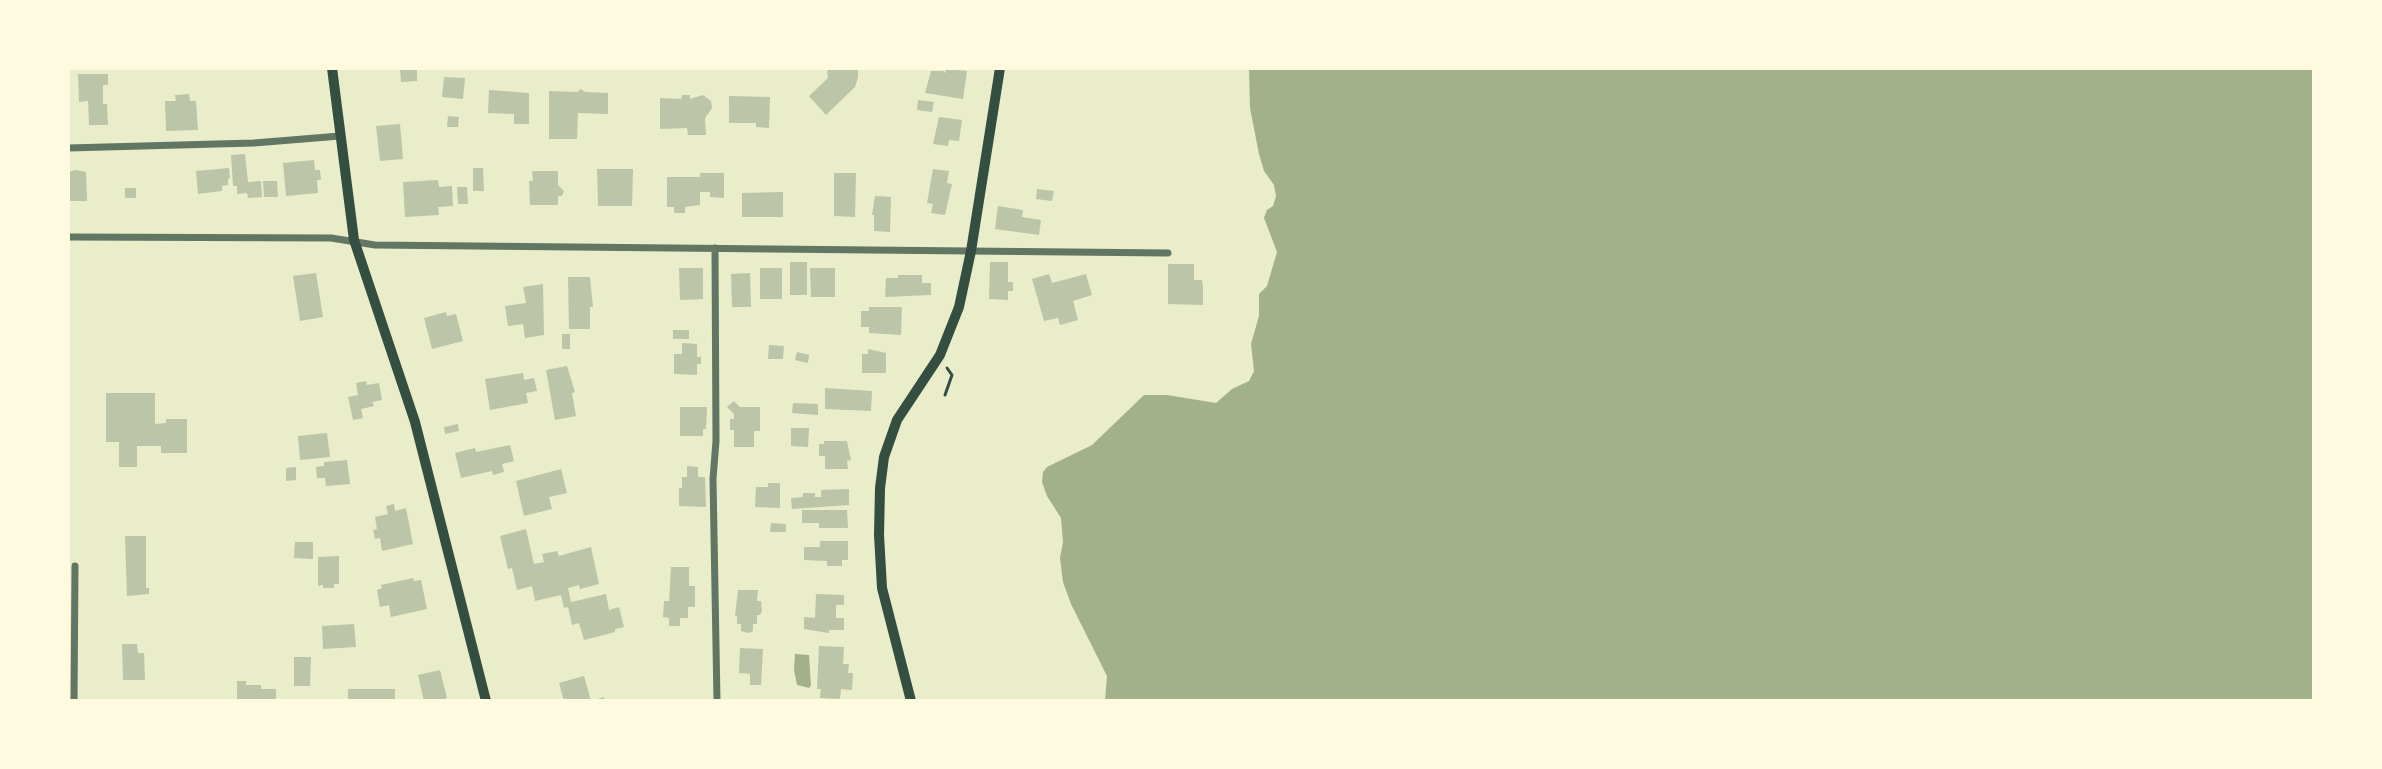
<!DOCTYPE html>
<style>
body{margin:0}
#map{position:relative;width:2382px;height:769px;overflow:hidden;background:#e9edc9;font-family:"Open Sans",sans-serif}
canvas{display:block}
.frame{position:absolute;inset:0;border:70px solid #fefae0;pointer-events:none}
</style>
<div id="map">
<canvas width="2382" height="769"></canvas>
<div class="frame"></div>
</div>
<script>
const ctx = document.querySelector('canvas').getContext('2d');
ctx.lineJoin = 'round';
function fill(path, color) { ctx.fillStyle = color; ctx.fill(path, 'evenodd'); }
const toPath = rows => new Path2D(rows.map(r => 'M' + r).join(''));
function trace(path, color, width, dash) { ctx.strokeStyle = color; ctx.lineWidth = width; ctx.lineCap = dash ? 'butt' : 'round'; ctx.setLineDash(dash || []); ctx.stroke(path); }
fill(toPath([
 [1249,68,2314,68,2314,701,1105,701,1107,676,1071,604,1063,582,1060,558,1063,542,1061,518,1047,496,1042,482,1043,472,1047,467,1092,445,1144,395,1167,395,1216,403,1232,389,1249,381,1254,371,1251,344,1259,316,1259,294,1267,286,1277,252,1264,218,1267,210,1273,206,1276,196,1274,185,1264,171,1259,154,1250,108],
 [795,654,809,655,811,685,809,688,797,685,794,670]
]), '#a3b18a');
fill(toPath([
 [400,68,417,68,417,81,401,82],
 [827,68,858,68,858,77,855,87,826,115,809,96,828,78],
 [946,69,967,71,963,99,925,93,931,71,943,71,945,73],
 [78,74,108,74,108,85,103,85,103,104,107,104,108,125,89,125,88,101,79,102],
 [444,77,465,78,463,99,442,97],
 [581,89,585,92,608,93,608,114,578,113,577,139,549,139,549,91,577,92],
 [489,90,529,93,529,124,514,124,514,114,488,113],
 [189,94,190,101,196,101,198,130,166,131,165,101,176,101,175,95],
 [682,95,690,95,690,99,703,95,711,101,712,108,705,118,706,135,688,135,687,128,660,129,660,98,681,99],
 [729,96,770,97,769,128,756,127,756,123,729,123],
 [918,100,934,102,932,112,917,110],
 [448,116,459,117,458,127,447,127],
 [939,117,962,120,959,141,949,140,948,146,933,144],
 [400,124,403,159,380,161,376,126],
 [245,154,248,182,261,181,262,197,248,198,247,193,237,194,237,186,233,186,231,155],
 [314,160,315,170,320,170,321,180,317,180,318,193,286,196,283,163],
 [229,168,230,178,228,179,228,185,222,186,222,191,198,194,196,171],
 [473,168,483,168,484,191,473,191],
 [597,169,633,169,632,206,598,206],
 [933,169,949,171,947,183,952,184,945,215,931,213,933,204,927,203],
 [76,170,86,172,87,201,68,201,68,172],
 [532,171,558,171,558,185,564,191,562,196,558,196,558,205,530,205,529,181,533,181],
 [700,173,724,173,724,198,710,197,710,192,700,192,700,205,685,207,685,213,674,213,674,207,667,207,667,177,700,177],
 [834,173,856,173,855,217,834,216],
 [438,180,439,187,452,186,453,206,438,207,439,215,405,217,403,182],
 [263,181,277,181,278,197,264,197],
 [457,187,467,187,468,204,458,204],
 [125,188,136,188,136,198,125,198],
 [1037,189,1054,191,1052,201,1036,199],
 [783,192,783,217,742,217,742,193],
 [875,196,891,197,890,232,874,231,874,215,872,215],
 [998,206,1023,210,1022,217,1041,220,1039,235,995,229],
 [790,262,807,262,807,295,790,295],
 [990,262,1008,262,1008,282,1013,282,1013,291,1008,291,1008,300,989,299],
 [1168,264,1194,264,1194,280,1202,280,1203,287,1203,305,1168,304],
 [679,268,703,268,703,299,680,300],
 [760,268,782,268,782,299,760,299],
 [810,268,835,268,835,297,811,297],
 [316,273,323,317,300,321,293,276],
 [750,273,751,307,732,307,731,274],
 [1049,274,1052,283,1086,274,1092,295,1073,301,1078,320,1060,325,1058,318,1044,321,1032,279],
 [898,275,922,275,922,283,931,283,931,295,885,297,886,278,898,278],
 [568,277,590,277,593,307,590,307,590,329,569,329],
 [543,284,544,335,525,338,523,324,508,326,505,306,526,303,523,287],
 [869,307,902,307,901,335,869,333,869,327,861,327,861,311,869,311],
 [446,312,447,316,456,314,463,341,432,349,424,318],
 [673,330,689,330,689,339,673,339],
 [562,334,570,334,570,349,562,349],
 [682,343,697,344,697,357,701,357,701,364,697,364,697,375,674,374,674,354,682,354],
 [769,345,784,346,783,359,768,359],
 [868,349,886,353,886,373,862,373,862,354,868,354],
 [797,352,809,355,808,363,795,360],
 [567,366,575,392,572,393,576,416,555,420,546,370],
 [523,373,524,380,534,378,537,391,526,393,528,403,490,410,485,379],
 [366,381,367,385,379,383,382,400,372,402,374,406,361,409,363,418,353,420,348,397,358,395,356,383],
 [825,388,872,391,871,411,825,409],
 [106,393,155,393,155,424,166,423,166,419,187,419,187,453,161,453,161,446,137,446,137,467,119,467,119,442,106,442],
 [734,401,740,407,760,407,760,431,754,431,754,447,734,447,734,430,730,430,730,419,734,419,734,414,727,407],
 [793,403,818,404,818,415,792,413],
 [680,407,707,407,706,429,703,429,703,436,680,436],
 [458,424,459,431,445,434,444,427],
 [791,428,809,428,808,447,791,446],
 [327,433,330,457,300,460,298,436],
 [824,441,847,441,851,460,847,461,848,469,825,469,825,456,819,456,819,444,824,444],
 [510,445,514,461,502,464,504,472,493,475,492,471,461,478,455,453,475,448,476,452],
 [347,460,350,484,326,486,325,478,317,478,316,467,324,466,324,462],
 [687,466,698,467,698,477,705,477,706,507,679,506,679,488,682,488,682,477,687,477],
 [296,467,296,480,286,481,286,468],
 [561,469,567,493,549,497,552,509,524,516,516,481],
 [768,483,780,483,780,508,755,507,756,487,768,487],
 [849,489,849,505,792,509,791,498,803,497,803,493,815,493,815,497,821,497,821,490],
 [394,504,395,511,406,508,413,544,382,551,380,538,375,539,373,530,377,529,375,517,388,514,386,506],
 [802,510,847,510,848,528,819,528,819,523,802,523],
 [771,523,786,524,786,532,770,532],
 [526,529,534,564,544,562,542,554,557,551,559,556,591,547,599,584,580,589,579,585,568,588,571,602,606,594,609,610,619,607,624,627,615,629,615,632,584,640,579,623,572,625,568,607,564,608,561,595,535,601,532,586,517,590,512,568,508,569,500,536],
 [125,536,146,536,146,588,149,588,149,594,127,596],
 [820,541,848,541,848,560,842,560,842,566,827,566,827,561,804,560,804,547,820,547],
 [295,542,313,542,313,559,294,558],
 [339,556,339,584,334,584,334,588,323,588,323,585,318,586,318,557],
 [671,567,689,567,689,586,695,586,695,607,688,607,688,618,680,618,680,626,669,626,669,618,663,617,664,601,669,601],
 [413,578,414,581,421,580,427,609,391,617,389,605,380,607,377,590,382,588,381,585],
 [738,590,758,590,757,601,761,601,762,611,760,615,757,615,757,624,753,624,753,631,749,633,741,631,741,624,737,624,737,616,735,616],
 [816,594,844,595,844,605,836,605,836,618,844,618,844,630,829,630,829,633,804,629,804,617,815,618],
 [354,624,356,647,323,649,322,626],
 [122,644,137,644,138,653,144,653,145,680,123,680],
 [819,646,844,647,843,664,849,664,848,673,853,673,852,690,841,689,840,699,820,698,821,689,817,689],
 [740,648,763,649,761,685,750,685,750,674,739,673],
 [294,657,311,657,310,686,294,686],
 [440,670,447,698,441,701,424,701,418,675],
 [584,676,591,701,604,697,605,701,564,701,559,683],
 [237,681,246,681,246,685,261,685,261,689,276,689,276,701,237,701],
 [348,689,395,689,395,701,348,701]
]), '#bcc5a7');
trace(toPath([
 [945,395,952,375,947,368]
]), '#344e41', 3);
trace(toPath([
 [68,148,254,143,340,136],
 [68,237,331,238,375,245,1168,253],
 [715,248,716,441,713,479,717,701],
 [74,701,75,566]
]), '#617663', 7);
trace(toPath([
 [332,68,354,240,415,422,486,701],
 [911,701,882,588,879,535,880,488,884,457,897,420,940,355,959,307,971,251,1000,68]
]), '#344e41', 10);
</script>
